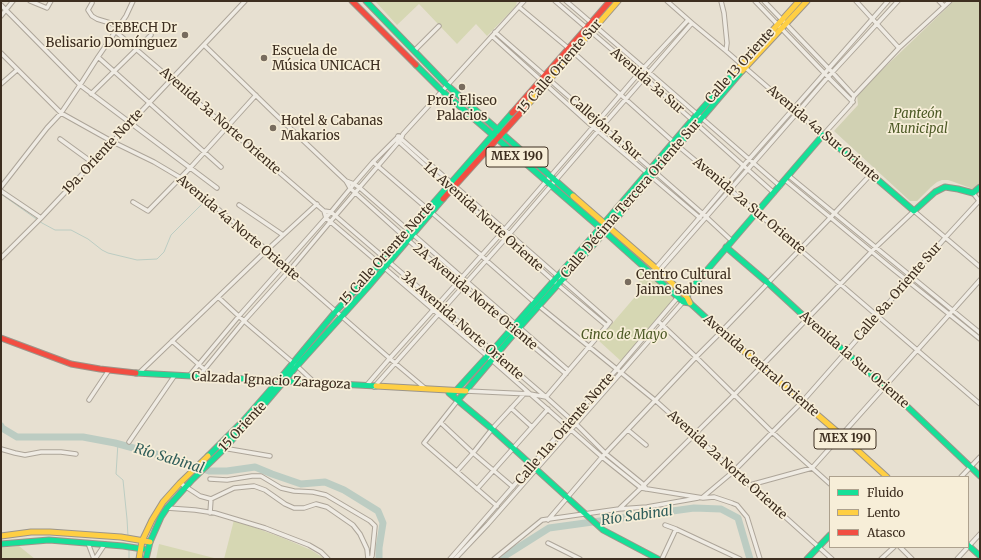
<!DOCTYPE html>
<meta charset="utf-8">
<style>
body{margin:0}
#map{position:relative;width:981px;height:560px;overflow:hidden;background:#e7e0d1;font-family:Merriweather,serif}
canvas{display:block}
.frame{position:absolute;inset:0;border:2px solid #3d2e20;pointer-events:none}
.legend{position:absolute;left:829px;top:476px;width:140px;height:72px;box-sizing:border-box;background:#f7eed8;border:1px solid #ada18e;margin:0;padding:5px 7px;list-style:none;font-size:12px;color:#3d2e20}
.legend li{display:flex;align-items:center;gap:8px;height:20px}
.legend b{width:20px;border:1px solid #ada18e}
</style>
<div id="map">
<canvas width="981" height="560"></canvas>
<div class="frame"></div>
<ul class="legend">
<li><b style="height:5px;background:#16e098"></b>Fluido</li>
<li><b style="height:5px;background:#ffcf43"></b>Lento</li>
<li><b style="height:5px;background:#f24e42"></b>Atasco</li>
</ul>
</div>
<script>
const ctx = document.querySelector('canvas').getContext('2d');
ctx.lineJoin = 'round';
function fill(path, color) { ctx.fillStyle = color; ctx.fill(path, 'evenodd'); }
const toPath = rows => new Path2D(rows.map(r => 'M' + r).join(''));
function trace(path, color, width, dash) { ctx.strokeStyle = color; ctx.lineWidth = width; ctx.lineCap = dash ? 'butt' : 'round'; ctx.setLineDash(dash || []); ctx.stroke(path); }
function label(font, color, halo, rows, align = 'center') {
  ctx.font = font + ' Merriweather,serif'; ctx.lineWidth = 3.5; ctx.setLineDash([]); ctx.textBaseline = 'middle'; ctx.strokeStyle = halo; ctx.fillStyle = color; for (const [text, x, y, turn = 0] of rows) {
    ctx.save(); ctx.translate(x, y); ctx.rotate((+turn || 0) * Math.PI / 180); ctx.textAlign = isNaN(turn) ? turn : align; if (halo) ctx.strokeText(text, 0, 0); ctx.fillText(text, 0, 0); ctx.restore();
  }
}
fill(toPath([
 [375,1,517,1,516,6,487,36,476,24,457,44,419,4,397,25],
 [639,268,675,299,622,362,598,340,640,291],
 [234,520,283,538,311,550,322,557,323,559,224,559],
 [159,544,218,559,156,559],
 [19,546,35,559,1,559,1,548]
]), '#d6d7b3');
fill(toPath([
 [954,1,980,1,980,182,973,189,954,182,948,180,942,180,937,182,931,187,917,201,910,201,834,131,858,105,857,94]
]), '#d1d1b3');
trace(toPath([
 [1,194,42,223,55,230,71,230,88,239,102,250,108,253,137,260,157,259,164,252,171,235,204,202],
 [118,443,116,474,123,480,127,519,128,536],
 [129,550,129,559]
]), '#bcccc2', 1);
trace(toPath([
 [1,426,2,428,17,437,83,437,115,443,174,459,209,471,227,471,255,467,272,474,301,484,325,482,344,490,378,511,383,523,379,548,379,559],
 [500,559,549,528,694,508,721,509,738,518,750,559]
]), '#bcccc2', 7);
const street = toPath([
 [30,1,47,8,51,1],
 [555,1,644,77,774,193],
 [566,1,644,68,780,186],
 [667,1,692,23,726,51,823,135,851,104,854,96,899,48,950,1],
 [721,1,724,13,727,43,726,51],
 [755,1,828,77,853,102],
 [764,1,832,72,854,96],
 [856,1,899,48],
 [939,1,944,6],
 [92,3,88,10,92,16,97,19,120,26],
 [1,5,80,85,217,188],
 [519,7,573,52,678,146,726,186,980,404],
 [1,16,13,1],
 [115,31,324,211,331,212,546,397,576,424,606,454,644,485,646,489],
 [495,32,703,214,732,241],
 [492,36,593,127,700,218],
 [204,45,274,113,346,181,350,188,408,240,462,287,566,374],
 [414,51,439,26],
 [1,53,61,113,113,142,154,162,181,178,267,250,284,266,395,363,426,389],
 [98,57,221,167],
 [1,84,17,70],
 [91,94,151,35],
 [398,136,610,322,546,397,530,394,466,391],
 [60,139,93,163],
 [398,141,557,284,607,326],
 [373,162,481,255,486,260,534,302],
 [789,176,980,333],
 [785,180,889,266,980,339],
 [346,181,354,184,360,188,568,370],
 [1,187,47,128,61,113,80,85,98,57,126,16,133,1],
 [1,191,41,218],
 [973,193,980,202],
 [133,202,148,211,190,168,256,95],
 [239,205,283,235],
 [324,211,326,218,380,264,487,356,602,457,641,488,703,498,714,497,732,503,737,505,747,517,760,559],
 [1,258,41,218,245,1],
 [656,268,700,217,744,165,888,1],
 [659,271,797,113,828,77,898,1],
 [218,297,244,321,297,366,315,383],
 [539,306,656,401,832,559],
 [658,321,696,357,772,432,830,484],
 [172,341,204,369],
 [139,373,267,250,317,204],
 [189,376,239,316,331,212,354,184,373,162,399,136],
 [199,376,244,321,289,271,330,222,401,139,403,134,524,1],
 [366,386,390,358,433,310,505,229,593,127,639,73,688,20],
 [374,387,506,238,598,131,692,23],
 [89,400,109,370],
 [458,400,424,443,497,506],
 [511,408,532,427],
 [441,423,473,453,513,487],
 [628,430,646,445],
 [129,442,175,375],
 [217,447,270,456],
 [1,449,15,453,25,455,41,452,61,452,76,454],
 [457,471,473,453,492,429,525,393],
 [961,477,980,457],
 [210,479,227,480,252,476,261,476,281,488,294,491,313,492,326,495,370,521,375,526,372,556,370,559],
 [180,483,200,496,211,499,234,488,254,486,265,490,285,504,294,508,304,508,316,504,327,507,353,525,360,534,367,549,368,559],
 [750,485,812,468,980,280],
 [477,489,548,409],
 [703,497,734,471,802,402,846,352,945,238,979,201],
 [167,508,195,510,215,513,265,528,309,545,321,552,328,559],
 [619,509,644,485,734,395,875,248,914,211,980,267],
 [210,513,211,499],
 [548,520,602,457,696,357,721,332,831,217,871,174],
 [665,525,676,529,740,559],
 [88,543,94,559],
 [548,543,580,559],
 [900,547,912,559],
 [95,559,105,544],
 [450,559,571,420,617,369,678,297],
 [455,559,488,524,683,302],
 [494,559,542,520,619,509,647,507,698,498],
 [662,559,676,529],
 [881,559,894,547],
 [957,559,980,534]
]);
const fast = toPath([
 [366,1,447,85,573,196],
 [416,65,442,91,605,232,683,302,690,303,726,336],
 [726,247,768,283,807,319,893,393,980,476],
 [685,299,687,297,690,290,823,135,871,174,914,211,935,192,945,187,958,189,973,193,980,187],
 [136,373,376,386],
 [449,393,492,429,603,530,658,559],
 [452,395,492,351,600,228,692,120,734,73],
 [458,400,519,328,605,232,742,71],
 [208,456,244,420,278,381,336,311,380,264,512,113],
 [1,544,49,540,123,546,143,549],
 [968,545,980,556],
 [146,559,150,542,161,517,167,508,192,480,224,449,263,406,297,366,368,287,443,199],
 [807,559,830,535]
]);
const slow = toPath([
 [742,71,807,1],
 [734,73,799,1],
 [525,108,618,1],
 [573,196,659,271,687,297,690,303],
 [726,336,842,436,887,477],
 [376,386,466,391],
 [1,536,31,532,50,532,121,537,150,542],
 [139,559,142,541,152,520,163,502,180,483,208,456]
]);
const jam = toPath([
 [352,1,416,65],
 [512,113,610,1],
 [443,199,525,108],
 [1,338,71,364,100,369,136,373]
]);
trace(street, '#ada599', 5.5);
trace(fast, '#9c958a', 7);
trace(slow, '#9c958a', 7);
trace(jam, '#9c958a', 7);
trace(street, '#efebe3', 3.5);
trace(fast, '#16e098', 5);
trace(slow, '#ffcf43', 5);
trace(jam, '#f24e42', 5);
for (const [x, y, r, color] of [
 [185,35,4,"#786c5e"],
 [264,58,4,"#786c5e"],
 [462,87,4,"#786c5e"],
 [273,128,4,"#786c5e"],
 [628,282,4,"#786c5e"]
]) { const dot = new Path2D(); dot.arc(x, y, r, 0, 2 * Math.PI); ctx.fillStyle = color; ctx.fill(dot); trace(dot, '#f7eed8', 1.5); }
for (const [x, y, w] of [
 [517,157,62],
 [845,439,62]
]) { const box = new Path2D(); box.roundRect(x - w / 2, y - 10, w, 20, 3); ctx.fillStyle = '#f7eed8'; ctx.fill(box); trace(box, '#3d2e20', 1); }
label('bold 12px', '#3d2e20', null, [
 ["MEX 190",517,157],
 ["MEX 190",845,439]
]);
label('13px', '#3d2e20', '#f7eed8', [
 ["CEBECH Dr",177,28,"right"],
 ["Belisario Domínguez",177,43,"right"],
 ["Escuela de",272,51],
 ["Música UNICACH",272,66],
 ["Prof. Eliseo",462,101,"center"],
 ["Palacios",462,116,"center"],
 ["Hotel & Cabanas",281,121],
 ["Makarios",281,136],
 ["Centro Cultural",636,275],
 ["Jaime Sabines",636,290]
], 'left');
label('13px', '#3d2e20', '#f7eed8', [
 ["Calle 13 Oriente",740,66,-48],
 ["15 Calle Oriente Sur",560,67,-49],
 ["Avenida 3a Sur",647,81,41],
 ["Avenida 3a Norte Oriente",220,121,41],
 ["Callejón 1a Sur",605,128,41],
 ["Avenida 4a Sur Oriente",823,134,40],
 ["19a. Oriente Norte",103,152,-47],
 ["Calle Décima Tercera Oriente Sur",631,199,-49],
 ["Avenida 2a Sur Oriente",749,206,40],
 ["1A Avenida Norte Oriente",483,217,42],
 ["Avenida 4a Norte Oriente",238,228,40],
 ["15 Calle Oriente Norte",387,254,-48],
 ["Calle 8a. Oriente Sur",898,292,-49],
 ["2A Avenida Norte Oriente",475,297,40],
 ["3A Avenida Norte Oriente",462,326,41],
 ["Avenida 1a Sur Oriente",854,360,41],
 ["Avenida Central Oriente",761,366,41],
 ["Calzada Ignacio Zaragoza",271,381,3],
 ["15 Oriente",243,427,-47],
 ["Calle 11a. Oriente Norte",565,429,-49],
 ["Avenida 2a Norte Oriente",727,465,42]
]);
label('italic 13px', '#4d5a26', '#f7eed8', [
 ["Panteón",918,114],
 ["Municipal",918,129],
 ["Cinco de Mayo",624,335]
]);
label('italic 14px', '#2f5d5a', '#f7eed8', [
 ["Río Sabinal",169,459,17],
 ["Río Sabinal",637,516,-8]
]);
</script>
